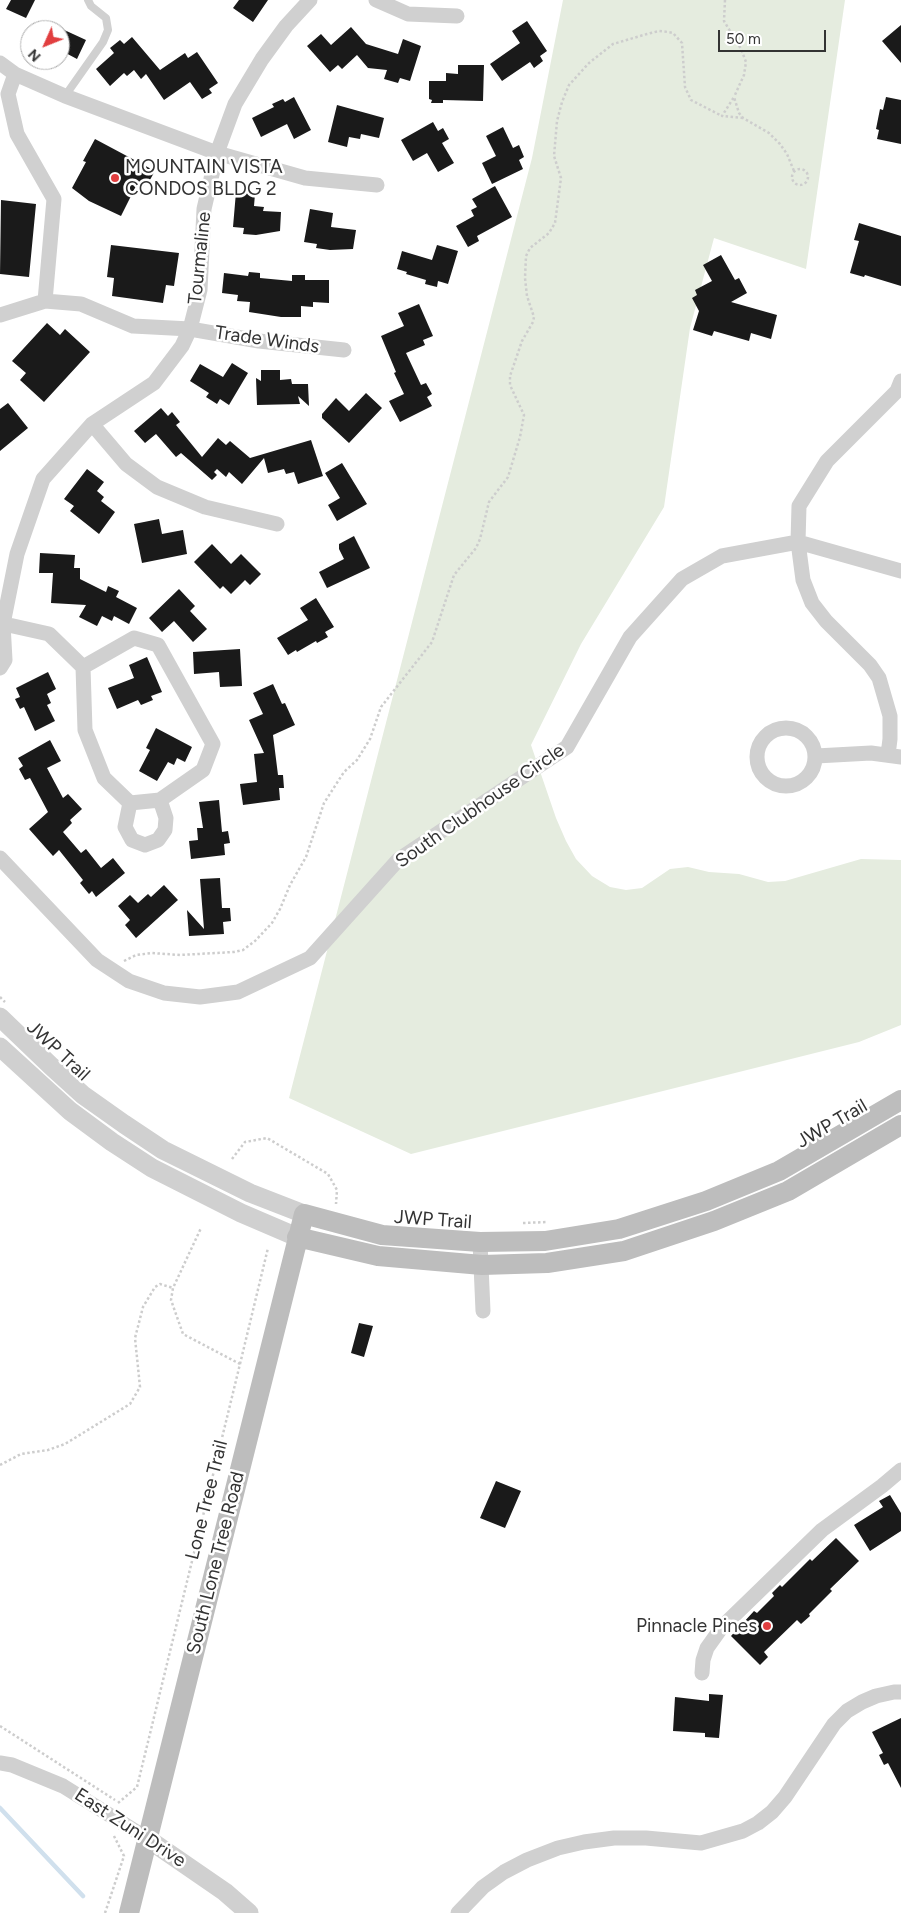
<!DOCTYPE html>
<style>
body{margin:0}
#map{position:relative;width:901px;height:1913px;overflow:hidden;background:#fff;font-family:Figtree,sans-serif}
canvas{display:block}
.north{position:absolute;left:20px;top:20px;width:50px;height:50px;box-sizing:border-box;background:#fff;border:1px solid #adadad;border-radius:50%;rotate:226deg;font-size:14px;font-weight:700;line-height:20px;text-align:center;color:#333}
.north::after{content:'';display:block;margin:auto;width:18px;height:22px;background:#e13e3f;clip-path:polygon(50% 0,100% 100%,50% 72%,0 100%)}
.scale{position:absolute;left:718px;top:30px;width:108px;height:22px;box-sizing:border-box;border:2px solid #333;border-top:0;padding-left:6px;font-size:15px;line-height:18px;white-space:nowrap;color:#333;-webkit-text-stroke:4px #fff;paint-order:stroke}
</style>
<div id="map">
<canvas width="901" height="1913"></canvas>
<div class="north">N</div>
<div class="scale">50 m</div>
</div>
<script>
const ctx = document.querySelector('canvas').getContext('2d');
ctx.lineJoin = 'round';
function fill(path, color) { ctx.fillStyle = color; ctx.fill(path, 'evenodd'); }
const toPath = rows => new Path2D(rows.map(r => 'M' + r).join(''));
function trace(path, color, width, dash) { ctx.strokeStyle = color; ctx.lineWidth = width; ctx.lineCap = dash ? 'butt' : 'round'; ctx.setLineDash(dash || []); ctx.stroke(path); }
function label(font, color, halo, rows, align = 'center') {
  ctx.font = font + ' Figtree,sans-serif'; ctx.lineWidth = 5; ctx.setLineDash([]); ctx.textBaseline = 'middle'; ctx.strokeStyle = halo; ctx.fillStyle = color; for (const [text, x, y, turn = 0] of rows) {
    ctx.save(); ctx.translate(x, y); ctx.rotate((+turn || 0) * Math.PI / 180); ctx.textAlign = isNaN(turn) ? turn : align; if (halo) ctx.strokeText(text, 0, 0); ctx.fillText(text, 0, 0); ctx.restore();
  }
}
fill(toPath([
 [563,0,845,0,806,269,714,238,690,328,664,507,581,644,531,745,556,818,566,841,576,859,592,876,610,887,626,890,642,888,670,869,688,867,709,872,739,874,768,882,785,881,861,859,901,860,901,1025,859,1042,411,1154,289,1098,532,158]
]), '#e5ecdf');
trace(toPath([
 [0,1808,83,1896]
]), '#d0e0ed', 4.5);
fill(toPath([
 [11,0,35,0,26,18,6,9],
 [239,0,268,0,253,22,233,8],
 [527,21,547,51,540,56,543,61,534,68,530,62,502,81,490,64,520,43,512,31],
 [901,25,901,63,882,41],
 [351,27,366,44,398,54,403,39,421,46,410,81,400,78,398,83,384,79,387,70,368,68,357,55,342,69,338,65,330,72,307,46,321,34,331,45],
 [60,28,86,40,77,59,60,50],
 [132,37,160,70,185,53,188,58,197,52,218,83,209,89,212,93,202,99,190,82,164,100,146,74,141,79,134,70,127,76,124,73,110,86,96,69,114,53,110,48,120,40,124,44],
 [458,65,484,65,483,101,443,100,443,103,431,103,432,100,429,99,429,81,446,81,446,73,458,74],
 [294,97,311,130,294,139,287,124,261,137,252,118,274,107,272,104,283,99,285,102],
 [886,97,901,100,901,144,877,139,879,130,876,129,880,109,883,110],
 [337,105,384,118,379,138,361,134,360,139,349,137,347,147,328,142],
 [433,122,438,131,443,128,449,139,442,143,454,163,438,172,427,153,413,161,401,140],
 [503,127,513,148,519,145,524,157,519,160,523,169,492,184,482,163,496,156,486,136],
 [95,139,155,171,147,185,145,184,142,189,136,186,121,216,89,201,72,188,86,162,83,161],
 [495,186,512,217,477,236,479,241,468,247,456,226,474,216,471,210,477,207,472,199],
 [236,192,255,194,254,206,264,207,263,211,281,212,280,231,256,235,243,234,244,228,233,227],
 [1,200,36,204,29,277,0,274],
 [310,209,333,213,331,227,356,230,353,249,330,250,316,248,317,244,304,242],
 [859,223,901,236,901,286,865,275,864,277,850,273,859,241,854,240],
 [111,245,179,253,174,286,166,285,163,303,112,296,114,278,107,277],
 [437,245,458,251,448,284,438,281,437,287,425,284,426,280,406,274,407,272,397,269,402,251,432,260],
 [721,255,735,280,739,278,747,293,731,302,777,315,771,339,751,333,749,341,714,331,712,336,693,330,699,311,692,298,697,295,695,290,712,281,703,265],
 [249,272,260,273,260,278,292,281,292,275,305,275,305,280,329,280,329,303,313,302,313,307,301,306,301,317,281,317,249,312,250,302,237,301,238,295,222,293,224,273,248,276],
 [419,304,433,336,423,340,425,345,406,353,421,385,426,383,432,394,427,397,432,406,400,422,389,401,404,394,394,373,396,372,381,336,404,326,398,313],
 [47,323,60,335,65,329,90,352,44,402,20,380,26,373,12,361],
 [232,363,248,373,229,405,220,399,217,404,206,397,209,393,190,381,200,364,223,377],
 [261,370,280,370,280,380,291,379,292,384,308,384,309,406,298,396,300,404,257,405,256,378,261,381],
 [366,393,382,408,349,443,322,418,322,414,336,398,349,411],
 [8,403,28,428,0,451,0,409],
 [161,408,168,416,172,412,180,422,176,425,202,457,218,438,226,445,230,441,250,458,311,440,323,476,298,484,294,472,286,474,284,469,268,473,264,458,242,484,229,472,226,477,217,469,214,472,217,475,212,480,181,453,176,457,156,434,145,443,134,431],
 [342,463,367,504,337,521,328,505,340,498,325,473],
 [87,469,104,482,97,491,104,497,101,501,115,512,99,534,70,511,74,506,64,499],
 [159,519,162,534,183,530,187,554,142,563,134,524],
 [354,536,370,568,327,588,319,572,344,559,339,549,339,544],
 [212,544,231,564,241,554,261,574,250,585,245,580,231,594,223,586,220,589,194,562],
 [40,553,75,555,74,568,80,568,80,579,106,592,108,586,119,591,116,597,137,608,129,624,114,616,112,621,102,616,97,626,79,617,86,605,51,603,53,573,39,573],
 [179,589,195,606,190,611,207,629,193,642,174,621,162,632,149,618],
 [316,598,334,627,325,632,328,637,317,643,316,641,297,652,296,650,288,655,277,638,308,620,300,608],
 [240,649,242,686,220,687,219,672,194,674,193,652],
 [147,657,162,692,151,696,153,700,141,705,138,700,117,709,108,688,134,678,129,665],
 [48,672,56,689,47,694,51,703,47,705,55,721,35,731,24,707,20,709,15,699,20,697,16,688],
 [273,684,282,704,285,703,295,725,273,735,278,775,283,775,284,788,279,788,280,800,243,805,240,784,257,782,254,754,264,753,249,720,263,714,253,693],
 [156,728,192,747,185,762,177,758,174,765,168,762,157,781,139,771,150,750,146,748],
 [50,740,61,761,47,768,63,798,68,794,82,809,70,820,72,823,63,832,81,853,86,849,101,868,113,858,125,873,96,897,92,891,89,894,80,883,83,880,59,850,53,856,29,829,48,812,30,778,25,780,19,769,23,766,18,758],
 [219,800,222,832,228,831,230,843,224,844,225,855,191,859,189,841,198,840,197,828,203,828,199,802],
 [220,878,222,908,230,908,231,921,223,922,224,934,189,936,187,910,204,929,200,879],
 [164,885,178,900,136,938,125,925,130,920,118,906,130,895,138,903,148,894,151,897],
 [359,1323,373,1326,364,1357,351,1353],
 [496,1481,521,1491,505,1528,480,1518],
 [890,1495,901,1513,901,1531,870,1551,854,1525,883,1507,879,1501],
 [836,1538,859,1561,830,1589,832,1591,809,1614,810,1616,801,1624,797,1620,764,1652,768,1657,760,1665,731,1636,754,1611,757,1613,774,1596,772,1593,780,1585,782,1587,810,1559,812,1561],
 [709,1694,723,1695,719,1738,705,1737,705,1733,673,1731,675,1697,709,1701],
 [901,1718,901,1788,888,1763,884,1765,879,1755,883,1753,872,1732]
]), '#1a1a1a');
trace(toPath([
 [725,0,724,21,741,49,746,62,744,75,734,97],
 [743,118,722,116,734,97,739,113,743,118,769,133,780,144,787,154,794,171],
 '792 177a8 8 0 1 1 16 0a8 8 0 1 1-16 0Z',
 [124,961,136,955,152,953,180,955,234,952,243,950,255,941,272,923,280,909,290,885,306,857,324,803,344,772,357,760,370,739,381,707,432,642,454,575,476,548,480,539,489,502,508,477,520,437,524,415,510,385,510,376,522,341,533,322,534,317,527,296,525,278,526,256,530,248,549,233,555,223,561,178,554,156,557,121,562,102,569,85,589,63,613,44,647,34,659,31,668,32,673,33,682,43,685,87,691,100,722,116],
 [0,997,5,1002],
 [232,1159,245,1142,267,1138,328,1174,337,1190,336,1204],
 [523,1223,548,1222],
 [240,1364,268,1248],
 [0,1465,21,1454,48,1450,65,1444,130,1404,140,1387,135,1338,143,1307,155,1287,160,1284,173,1288],
 [0,1726,115,1800],
 [118,1803,137,1787,240,1364,183,1334,171,1300,173,1288,201,1228],
 [105,1913,124,1856,113,1834]
]), '#cdcdcd', 2.5, [2.5, 2.5]);
trace(toPath([
 [65,96,103,42,108,30,106,18,91,6,88,0]
]), '#d0d0d0', 8);
trace(toPath([
 [376,0,408,14,457,16],
 [0,63,15,74,65,96,217,153,305,178,377,185],
 [15,74,8,94,17,134,54,199,45,301],
 [0,315,45,301,81,304,133,326,190,329,259,341,344,350],
 [92,424,126,464,157,487,205,507,277,524],
 [0,623,49,634,83,667,85,730,104,778,130,803,160,800,203,770,213,744,158,645,134,638,83,667],
 [0,668,5,660,3,624,17,554,43,479,92,424,154,383,182,346,190,329,200,290,204,209,217,153,235,104,262,59,286,26,310,0],
 '757 757a29 29 0 1 1 58 0a29 29 0 1 1-58 0Z',
 [888,755,890,739,890,716,879,678,870,665,826,621,812,603,803,580,798,542,799,506,827,461,897,391,901,381],
 [816,756,871,753,901,757],
 [130,803,125,827,132,840,145,845,158,840,165,830,166,818,160,800],
 [0,858,97,960,129,981,164,993,200,997,238,992,310,958,398,860,567,747,630,637,682,579,722,556,798,542,901,571],
 [480,1242,483,1311],
 [702,1673,703,1660,707,1648,722,1627,822,1530,882,1486,901,1470],
 [0,1763,12,1765,63,1786,148,1839],
 [458,1913,483,1887,504,1872,527,1860,558,1848,584,1842,614,1838,646,1838,701,1843,743,1831,758,1823,772,1812,785,1797,834,1724,847,1711,862,1702,876,1696,894,1692,901,1692]
]), '#d0d0d0', 15);
trace(toPath([
 [0,1017,51,1066,83,1095,124,1124,163,1150,250,1193,304,1214],
 [0,1047,70,1111,112,1142,152,1168,241,1213,297,1237],
 [148,1839,225,1892,249,1913]
]), '#d0d0d0', 19);
trace(toPath([
 [297,1237,378,1256,482,1265,547,1263,624,1251,714,1221,788,1191,901,1125],
 [129,1913,304,1214,382,1235,480,1242,545,1241,619,1229,706,1201,779,1171,901,1100]
]), '#bdbdbd', 20);
for (const [x, y, r, color] of [
 [115,178,5,"#e13e3f"],
 [767,1626,5,"#e13e3f"]
]) { const dot = new Path2D(); dot.arc(x, y, r, 0, 2 * Math.PI); ctx.fillStyle = color; ctx.fill(dot); trace(dot, '#fff', 2); }
label('19px', '#333', '#fff', [
 ["MOUNTAIN VISTA",125,167],
 ["CONDOS BLDG 2",125,189],
 ["Pinnacle Pines",757,1626,"right"]
], 'left');
label('19px', '#333', '#fff', [
 ["Tourmaline",200,258,-84],
 ["Trade Winds",267,340,8],
 ["South Clubhouse Circle",480,806,-35],
 ["JWP Trail",58,1051,43],
 ["JWP Trail",832,1124,-30],
 ["JWP Trail",433,1220,4],
 ["Lone Tree Trail",207,1500,-76],
 ["South Lone Tree Road",216,1563,-76],
 ["East Zuni Drive",130,1828,33]
]);
</script>
